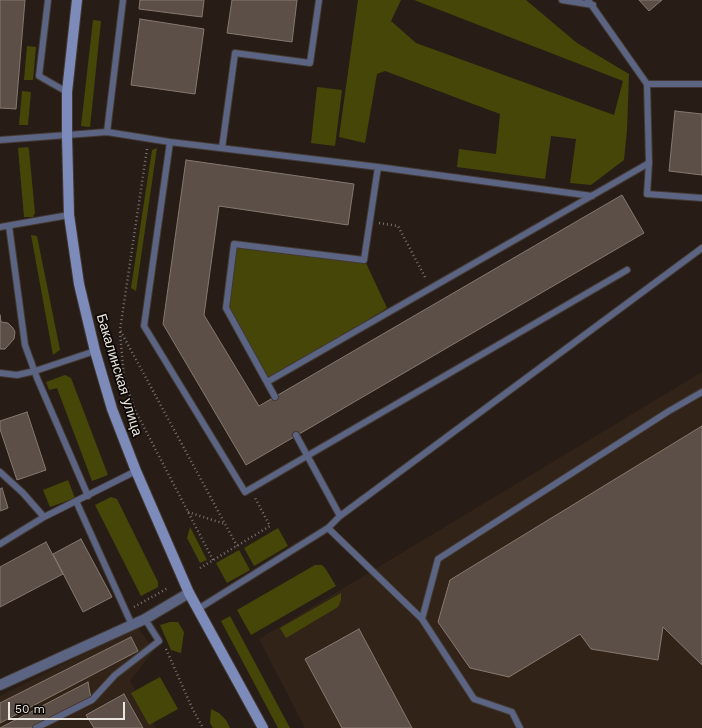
<!DOCTYPE html>
<meta charset="utf-8">
<style>
body{margin:0}
#map{position:relative;width:702px;height:728px;overflow:hidden;background:#271d16;font-family:"Work Sans",sans-serif}
canvas{display:block}
.scale{position:absolute;left:8px;top:702px;width:117px;height:18px;box-sizing:border-box;border:2px solid #ece5e0;border-top:0;padding-left:5px;font-size:12px;line-height:14px;white-space:nowrap;color:#ece5e0;-webkit-text-stroke:3px #0d0906;paint-order:stroke}
</style>
<div id="map">
<canvas width="702" height="728"></canvas>
<div class="scale">50 m</div>
</div>
<script>
const ctx = document.querySelector('canvas').getContext('2d');
ctx.lineJoin = 'round';
function fill(path, color) { ctx.fillStyle = color; ctx.fill(path, 'evenodd'); }
const toPath = rows => new Path2D(rows.map(r => 'M' + r).join(''));
function trace(path, color, width, dash) { ctx.strokeStyle = color; ctx.lineWidth = width; ctx.lineCap = dash ? 'butt' : 'round'; ctx.setLineDash(dash || []); ctx.stroke(path); }
function label(font, color, halo, rows, align = 'center') {
  ctx.font = font + ' "Work Sans",sans-serif'; ctx.lineWidth = 3.5; ctx.setLineDash([]); ctx.textBaseline = 'middle'; ctx.strokeStyle = halo; ctx.fillStyle = color; for (const [text, x, y, turn = 0] of rows) {
    ctx.save(); ctx.translate(x, y); ctx.rotate((+turn || 0) * Math.PI / 180); ctx.textAlign = isNaN(turn) ? turn : align; if (halo) ctx.strokeText(text, 0, 0); ctx.fillText(text, 0, 0); ctx.restore();
  }
}
fill(toPath([
 [702,372,702,728,305,728,259,639],
 [138,627,154,650,130,681,156,728,0,728,0,696]
]), '#322318');
fill(toPath([
 [358,0,401,0,391,21,416,43,614,115,623,81,414,0,526,0,577,43,629,74,627,130,624,160,591,185,570,183,576,139,551,136,545,179,457,167,459,149,496,154,500,114,385,71,377,74,365,143,339,137],
 [93,20,101,21,90,127,81,126],
 [27,46,36,47,33,80,24,80],
 [317,87,342,90,335,146,311,143],
 [22,91,31,92,28,125,19,125],
 [28,147,29,150,35,213,33,217,24,217,18,148],
 [157,148,136,291,131,288,152,150],
 [31,235,37,236,60,350,53,355],
 [237,248,366,263,387,308,270,380,229,307],
 [65,375,71,378,108,475,92,481,57,388,49,390,46,382],
 [68,480,75,498,50,507,43,490],
 [111,497,117,499,158,582,158,587,141,596,95,505],
 [190,527,207,560,200,563,187,538],
 [278,528,288,546,254,566,244,548],
 [239,550,250,570,227,583,216,563],
 [315,565,322,565,325,568,336,586,251,635,237,610],
 [341,593,341,600,338,607,286,638,280,628],
 [230,616,290,728,278,728,221,621],
 [170,622,178,622,184,632,181,653,171,650,160,625],
 [160,677,178,709,149,725,131,693],
 [211,709,219,713,226,720,230,728,213,728,210,723]
]), '#464608');
const building = toPath([
 [0,0,25,0,16,109,0,108,0,0],
 [140,0,204,0,202,17,139,9,140,0],
 [232,0,297,0,292,42,227,33,232,0],
 [639,0,662,0,649,11,639,0],
 [140,19,204,29,195,94,131,85,140,19],
 [675,111,702,114,702,175,669,171,675,111],
 [186,160,354,184,348,225,219,206,204,315,259,406,622,195,644,233,246,465,163,324,186,160],
 [0,315,1,322,8,323,13,328,15,332,14,339,5,349,0,349,0,315],
 [27,412,46,470,17,480,0,429,0,421,27,412],
 [702,426,702,665,663,627,658,660,591,649,580,634,509,677,470,668,438,622,450,580,702,426],
 [2,488,8,508,0,511,0,489,2,488],
 [81,539,112,597,83,612,53,554,81,539],
 [46,542,63,574,0,607,0,567,46,542],
 [359,629,412,728,342,728,305,659,359,629],
 [131,637,138,651,0,723,0,703,131,637],
 [88,682,91,699,30,728,0,728,88,682],
 [124,694,143,728,94,728,86,715,124,694]
]);
fill(building, '#5b4f47');
trace(building, '#857970', 1);
const lane = toPath([
 [48,0,39,76,67,92],
 [562,0,593,5],
 [588,0,647,84,649,163,647,194,702,198],
 [647,84,702,84],
 [107,132,123,0],
 [0,140,107,132,170,142,144,326,245,492,627,270],
 [170,142,378,167,364,260,234,244,226,308,275,397],
 [222,148,235,53,310,63,319,0],
 [378,167,592,196],
 [9,226,25,345,37,378,88,496],
 [0,227,69,215],
 [0,373,17,375,35,371,95,351],
 [267,382,649,163],
 [0,472,23,493,44,517],
 [76,501,132,625],
 [340,516,702,248],
 [328,528,422,619],
 [0,544,44,517,136,471],
 [198,609,328,528,340,516,296,435],
 [36,728,92,700,115,675,159,641,145,619],
 [520,728,512,712,474,699,422,619,438,559,669,411,702,392]
]);
const street = toPath([
 [0,685,145,619,189,593]
]);
const secondary = toPath([
 [77,0,67,92,67,136,69,215,79,284,95,351,112,409,136,471,189,593,263,728]
]);
trace(lane, '#433932', 8);
trace(street, '#433932', 12);
trace(secondary, '#433932', 12);
trace(toPath([
 [147,149,120,330,237,546],
 [379,223,398,226,426,279],
 [120,332,124,378,134,408,213,560],
 [188,512,225,524],
 [200,568,270,526,255,498],
 [134,607,168,588],
 [166,649,193,710,203,728]
]), '#7a726c', 2.5, [1, 3]);
trace(lane, '#5b6482', 6);
trace(street, '#5b6482', 10);
trace(secondary, '#7d8bba', 10);
label('14px', '#ece5e0', '#0d0906', [
 ["Бакалинская улица",119,375,73]
]);
</script>
